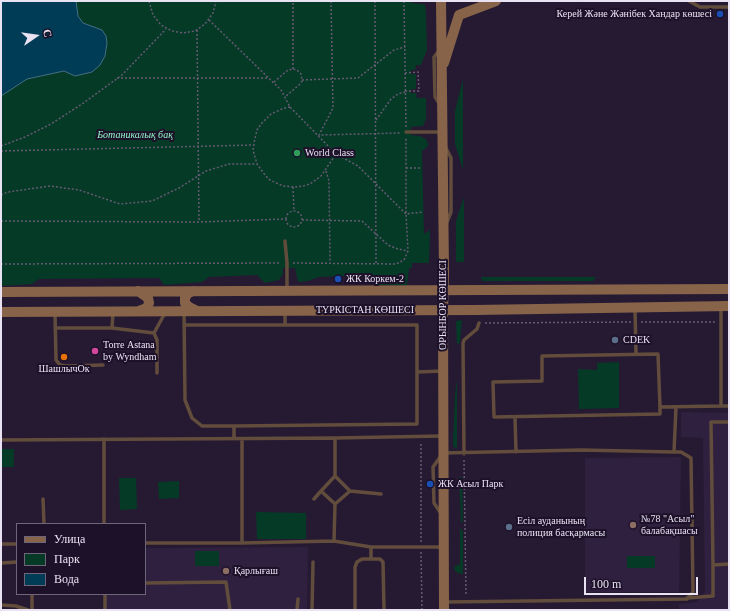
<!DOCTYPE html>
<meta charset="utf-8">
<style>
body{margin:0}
#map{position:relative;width:730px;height:611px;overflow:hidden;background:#261a33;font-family:"Times New Roman",serif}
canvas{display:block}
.frame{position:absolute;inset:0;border:2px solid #e9e2f3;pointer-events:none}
.legend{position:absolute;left:16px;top:523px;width:130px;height:72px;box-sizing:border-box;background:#1d1129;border:1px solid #6f657a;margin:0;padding:5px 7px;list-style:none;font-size:12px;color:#e9e2f3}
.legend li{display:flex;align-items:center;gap:8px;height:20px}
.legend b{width:20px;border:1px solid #6f657a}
.north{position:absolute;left:16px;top:16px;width:40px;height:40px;-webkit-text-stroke:3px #1d1129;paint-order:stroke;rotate:77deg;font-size:11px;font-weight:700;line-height:16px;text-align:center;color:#e9e2f3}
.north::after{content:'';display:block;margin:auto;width:14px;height:18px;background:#e9e2f3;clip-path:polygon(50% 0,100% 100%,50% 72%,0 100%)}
.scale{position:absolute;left:584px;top:577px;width:114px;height:18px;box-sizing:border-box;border:2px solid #e9e2f3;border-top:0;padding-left:5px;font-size:12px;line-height:14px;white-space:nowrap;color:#e9e2f3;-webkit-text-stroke:3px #1d1129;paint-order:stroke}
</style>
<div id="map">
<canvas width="730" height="611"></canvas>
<div class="frame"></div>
<ul class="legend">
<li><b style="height:5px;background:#876449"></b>Улица</li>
<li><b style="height:11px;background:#053a27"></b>Парк</li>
<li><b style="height:11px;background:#003c55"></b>Вода</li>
</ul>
<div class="north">С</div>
<div class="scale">100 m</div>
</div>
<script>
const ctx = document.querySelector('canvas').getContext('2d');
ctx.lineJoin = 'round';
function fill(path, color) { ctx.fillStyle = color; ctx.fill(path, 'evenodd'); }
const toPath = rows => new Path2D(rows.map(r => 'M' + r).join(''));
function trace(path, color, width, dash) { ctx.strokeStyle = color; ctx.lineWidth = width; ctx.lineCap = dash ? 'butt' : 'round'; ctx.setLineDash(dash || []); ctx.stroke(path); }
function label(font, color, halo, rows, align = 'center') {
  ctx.font = font + ' "Times New Roman",serif'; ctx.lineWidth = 4; ctx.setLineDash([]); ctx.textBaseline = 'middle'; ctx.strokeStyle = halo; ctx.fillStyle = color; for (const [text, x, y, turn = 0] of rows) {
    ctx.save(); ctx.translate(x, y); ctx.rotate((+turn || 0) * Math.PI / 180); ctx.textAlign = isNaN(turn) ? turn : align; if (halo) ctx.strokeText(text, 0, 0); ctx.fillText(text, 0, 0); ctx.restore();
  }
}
fill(toPath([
 [681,412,729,413,729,610,679,610,679,604,697,602,705,591,703,438,681,437],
 [681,457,679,592,585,592,585,458],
 [308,547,307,610,103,610,103,594,145,594,145,548]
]), '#30203f');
fill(toPath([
 [1,1,411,1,411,3,423,4,425,5,426,13,427,50,421,65,416,65,415,70,411,70,411,74,416,74,416,89,411,89,411,93,416,93,417,98,426,98,426,119,423,126,411,127,411,135,420,136,427,140,428,146,422,151,424,234,430,230,429,263,412,263,412,268,409,268,407,285,374,285,365,275,319,277,308,281,298,282,295,268,283,268,283,274,279,280,265,283,257,275,209,277,202,282,164,285,159,278,39,279,32,284,1,286],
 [463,79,463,170,455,144,455,111],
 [464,197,464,262,456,262,456,221],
 [481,277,596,277,593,281,482,281],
 [462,320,460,342,457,345,456,321],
 [619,362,619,408,579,409,578,369,597,370,597,363],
 [457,379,457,449,454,447,453,444,455,395],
 [1,449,14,449,14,467,1,467],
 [459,477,462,477,463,522,461,522],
 [119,478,136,478,137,509,120,510],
 [179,481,179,498,159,499,158,482],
 [256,512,306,513,306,539,257,539],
 [460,528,463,531,463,574,458,573,454,570,455,566,460,564],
 [195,551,219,551,219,566,195,566],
 [627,556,655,556,655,568,627,568]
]), '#053a27');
const water = toPath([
 [1,1,76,1,78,16,83,23,102,30,106,36,107,43,105,56,100,65,92,72,75,76,64,71,27,79,1,96,1,1]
]);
fill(water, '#003c55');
trace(water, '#466e84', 1);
trace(toPath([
 [149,1,153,15,161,25,172,31,183,33,195,31,205,24,213,13,216,1],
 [331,1,333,108,319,135,400,133],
 [375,1,376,263],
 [404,1,406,127],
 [209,20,281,90,290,107,336,154,358,166,406,214,423,212],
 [197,30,199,222],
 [293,69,293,1],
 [405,73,418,72,419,91,405,91],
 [117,78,269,78],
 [302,80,358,78,394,50,405,47],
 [274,82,288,70,293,69,297,70,301,74,302,81,299,85,285,97],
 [290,107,284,108,271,114,261,124,257,130,254,143,253,150,257,164,265,175,270,180,283,186,296,187,303,186,310,184,321,176,336,154],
 [376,120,391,99,398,94,405,92],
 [1,146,25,137,51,124,82,104,122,75,166,29],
 [1,151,254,145],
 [406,168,422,168],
 [326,171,329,181,330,262],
 [293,187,294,211],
 [1,195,8,192,50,186,79,190,120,204,152,201,179,188,206,171,229,164,257,164],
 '286 219a8 8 0 1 1 16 0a8 8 0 1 1-16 0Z',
 [302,220,362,221,388,245,398,249,408,251],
 [1,221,199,222,285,219],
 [293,263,396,264,404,260,408,251,406,214,406,137],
 [1,264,281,263],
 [641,322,715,322],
 [485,323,631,322],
 [464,460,466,596],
 [421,542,421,442],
 [421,552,422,610]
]), '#655b71', 1.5, [2, 2]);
trace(toPath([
 [689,1,700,7,729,7],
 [438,52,434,57,435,97,439,103],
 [406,132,441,132],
 [446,148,451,158,451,212,447,222],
 [285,241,287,263,287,290],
 [721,307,721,406,729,406],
 [635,309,636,354],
 [184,311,185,400,192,418,202,426,234,426,234,439],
 [55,313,56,360,60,365,66,366,103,365],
 [184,325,417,325,417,424,234,426],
 [285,325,285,312],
 [55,328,112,328,154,333,157,340,157,373],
 [112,328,113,313],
 [154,333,165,313],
 [417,372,442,371],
 [660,407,660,414,494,417,493,382,542,381,542,356,658,354,660,407,721,406],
 [515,417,516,452],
 [729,422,711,422,713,565,729,564],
 [335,438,335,476,350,491,335,504,321,491,335,476],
 [242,439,242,543,334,541,371,547,443,547],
 [1,440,335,438,442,436],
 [674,452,676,407],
 [464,454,463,343,464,340,477,329,479,323],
 [350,491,381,494],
 [43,499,44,524],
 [314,499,321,491],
 [440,512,434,503,433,467,443,453,581,450,674,452,681,452,691,458,693,592,687,599,445,602],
 [104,524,104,439],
 [334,541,335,504],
 [145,543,242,543],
 [1,544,17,544],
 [371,559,371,547],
 [1,563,17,562],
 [145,583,226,582,230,610],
 [32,594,32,610],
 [105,594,105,610],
 [687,598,713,596,713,565],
 [1,605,16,606,28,610],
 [297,610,298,599],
 [312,610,313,562],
 [355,610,355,567,357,562,362,559,380,559,383,562,384,610]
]), '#624c3c', 3.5);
trace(toPath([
 [441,1,444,272,443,310,444,610],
 [444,63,459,15,496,1],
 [138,291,148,298,149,303,147,308,139,311],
 [194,291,188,293,185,298,185,303,189,307,197,311],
 [1,292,729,289],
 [1,312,475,310,729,306]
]), '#876449', 10);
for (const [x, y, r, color] of [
 [720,14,4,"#1a4fb4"],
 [297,153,4,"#2e9e5b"],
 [338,279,4,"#1a4fb4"],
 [615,340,4,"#5c6f8a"],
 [95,351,4,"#d1479c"],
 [64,357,4,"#e8710a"],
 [430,484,4,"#1a4fb4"],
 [633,525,4,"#8d6e63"],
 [509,527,4,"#5c6f8a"],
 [226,571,4,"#8d6e63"]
]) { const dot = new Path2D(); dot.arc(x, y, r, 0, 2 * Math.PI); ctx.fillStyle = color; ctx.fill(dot); trace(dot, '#1d1129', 1.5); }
label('10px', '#e9e2f3', '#1d1129', [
 ["Керей Және Жәнібек Хандар көшесі",712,14,"right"],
 ["World Class",305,153],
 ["ЖК Коркем-2",346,279],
 ["CDEK",623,340],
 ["Torre Astana",103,345],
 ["by Wyndham",103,357],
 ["ШашлычОк",64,369,"center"],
 ["ЖК Асыл Парк",438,484],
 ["№78 \"Асыл\"",641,519],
 ["балабақшасы",641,531],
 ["Есіл ауданының",517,521],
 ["полиция басқармасы",517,533],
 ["Қарлығаш",234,571]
], 'left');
label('italic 10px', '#91f8c9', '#1d1129', [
 ["Ботаникалық бақ",135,135]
]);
label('10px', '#e9e2f3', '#1d1129', [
 ["ОРЫНБОР КӨШЕСІ",443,305,-90],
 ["ТҮРКІСТАН КӨШЕСІ",365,310]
]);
</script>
